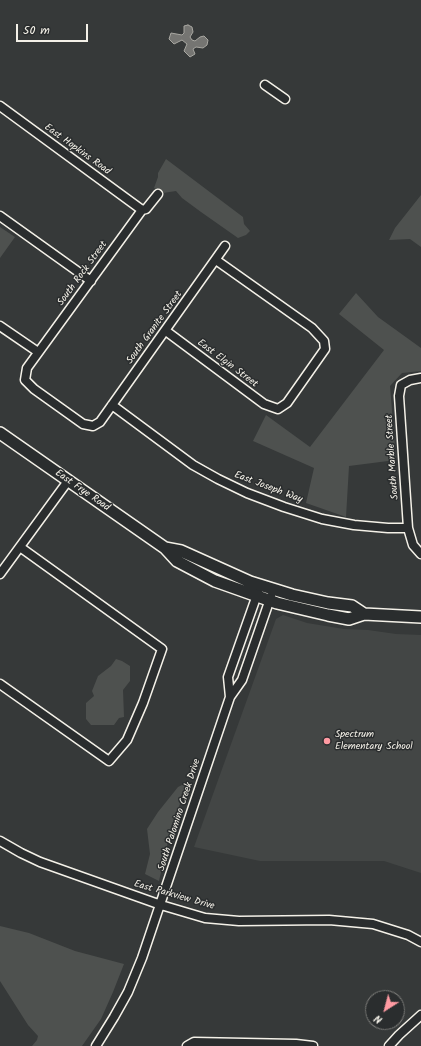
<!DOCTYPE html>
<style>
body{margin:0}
#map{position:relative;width:421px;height:1046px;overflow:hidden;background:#363939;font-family:Kalam,sans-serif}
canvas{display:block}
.north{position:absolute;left:365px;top:990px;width:40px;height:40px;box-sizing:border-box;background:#2a2d2e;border:1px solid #7b7b78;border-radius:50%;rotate:216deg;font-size:11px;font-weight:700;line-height:16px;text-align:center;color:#f4f1e8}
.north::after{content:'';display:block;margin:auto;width:14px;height:18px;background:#ff9aa2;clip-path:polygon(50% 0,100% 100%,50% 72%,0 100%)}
.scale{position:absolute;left:16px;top:24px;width:72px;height:18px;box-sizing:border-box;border:2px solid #f4f1e8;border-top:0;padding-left:5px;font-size:12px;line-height:14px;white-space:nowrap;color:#f4f1e8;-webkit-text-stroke:3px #2a2d2e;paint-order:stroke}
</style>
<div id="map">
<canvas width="421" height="1046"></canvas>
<div class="north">N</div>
<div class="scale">50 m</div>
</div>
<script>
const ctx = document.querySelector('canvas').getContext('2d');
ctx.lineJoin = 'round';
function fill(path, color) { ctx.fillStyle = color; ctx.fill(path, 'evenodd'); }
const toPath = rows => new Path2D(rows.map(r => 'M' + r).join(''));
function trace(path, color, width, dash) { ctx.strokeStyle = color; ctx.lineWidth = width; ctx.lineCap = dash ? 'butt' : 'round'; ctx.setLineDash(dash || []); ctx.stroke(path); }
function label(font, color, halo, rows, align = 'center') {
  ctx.font = font + ' Kalam,sans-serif'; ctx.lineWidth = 3; ctx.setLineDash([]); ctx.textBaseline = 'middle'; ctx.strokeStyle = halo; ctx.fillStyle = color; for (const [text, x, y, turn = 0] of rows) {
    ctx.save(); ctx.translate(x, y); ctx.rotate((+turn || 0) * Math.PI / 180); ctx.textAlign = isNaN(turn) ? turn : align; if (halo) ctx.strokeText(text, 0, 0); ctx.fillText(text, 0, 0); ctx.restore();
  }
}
fill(toPath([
 [283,615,307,623,344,629,368,630,396,634,421,635,421,873,384,861,260,861,194,847,276,619]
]), '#434645');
fill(toPath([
 [166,159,243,217,244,224,250,231,246,235,238,238,201,212,182,198,176,191,163,193,154,188,158,177,158,173],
 [421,195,421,247,410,239,389,240,395,228],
 [0,227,15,237,0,258],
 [356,293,378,317,421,348,421,371,402,373,390,386,396,460,349,466,346,517,306,503,314,468,253,441,266,415,310,447,384,350,339,314],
 [116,659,122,661,130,666,130,681,123,690,124,717,119,718,114,725,91,725,86,719,86,703,94,696,92,691,98,676,111,666],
 [188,782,171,828,159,881,145,874,150,854,147,829,158,812,178,787],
 [0,926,29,933,75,951,124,964,113,992,101,1019,82,1046,32,1046,37,1040,38,1036,28,1025,0,981]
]), '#4e514f');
const water = toPath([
 [188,25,192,27,193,32,190,37,192,40,195,41,200,37,204,36,208,40,207,45,203,48,196,47,193,49,195,54,190,57,184,51,187,44,182,40,174,44,169,39,171,33,182,35,184,33,184,26,188,25]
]);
fill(water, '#757572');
trace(water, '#a8a7a1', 1);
const street = toPath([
 [265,85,285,99],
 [0,106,142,210],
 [158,194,146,209,142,210,27,368,25,380,34,389,83,424,93,426,100,422,225,246],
 [0,216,91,281],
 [0,326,38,352],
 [166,331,264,404,278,409,287,403,325,349,324,341,312,328,216,260],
 [112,405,193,465,218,479,247,493,284,507,322,519,354,525,388,528,408,528,413,545,421,554],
 [408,528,399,396,401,385,410,380,421,378],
 [0,574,68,481],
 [0,684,109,761,127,740,143,703,162,649,20,547],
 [230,697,228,677,258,592],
 [0,841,21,853,40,862,161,905,205,918,239,921,329,920,373,924,408,935,421,942],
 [96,1046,114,1017,128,992,142,958,230,697,242,680,271,596],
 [187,1046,194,1042,296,1044,313,1046],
 [389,1046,399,1035,421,1015]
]);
const secondary = toPath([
 [0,433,165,548,177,561,215,581,277,603,328,615,349,619,364,614,421,617],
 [165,548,181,551,250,582,292,595,328,603,352,606,364,614]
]);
trace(street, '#f4f1e8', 11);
trace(secondary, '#f4f1e8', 14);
trace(street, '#2a2d2e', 8);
trace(secondary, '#2a2d2e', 11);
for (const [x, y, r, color] of [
 [327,741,4,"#ff9aa2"]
]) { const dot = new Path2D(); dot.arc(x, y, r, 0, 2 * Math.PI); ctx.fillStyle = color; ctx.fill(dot); trace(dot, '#2a2d2e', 1.5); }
label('10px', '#f4f1e8', '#2a2d2e', [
 ["East Hopkins Road",77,150,36],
 ["South Rock Street",83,274,-54],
 ["South Granite Street",155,328,-54],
 ["East Elgin Street",227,364,37],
 ["South Marble Street",393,457,-94],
 ["East Joseph Way",268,488,21],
 ["East Frye Road",82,491,35],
 ["South Palomino Creek Drive",180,815,-72],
 ["East Parkview Drive",174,896,16]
]);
label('10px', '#f4f1e8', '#2a2d2e', [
 ["Spectrum",335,735],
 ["Elementary School",335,747]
], 'left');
</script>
